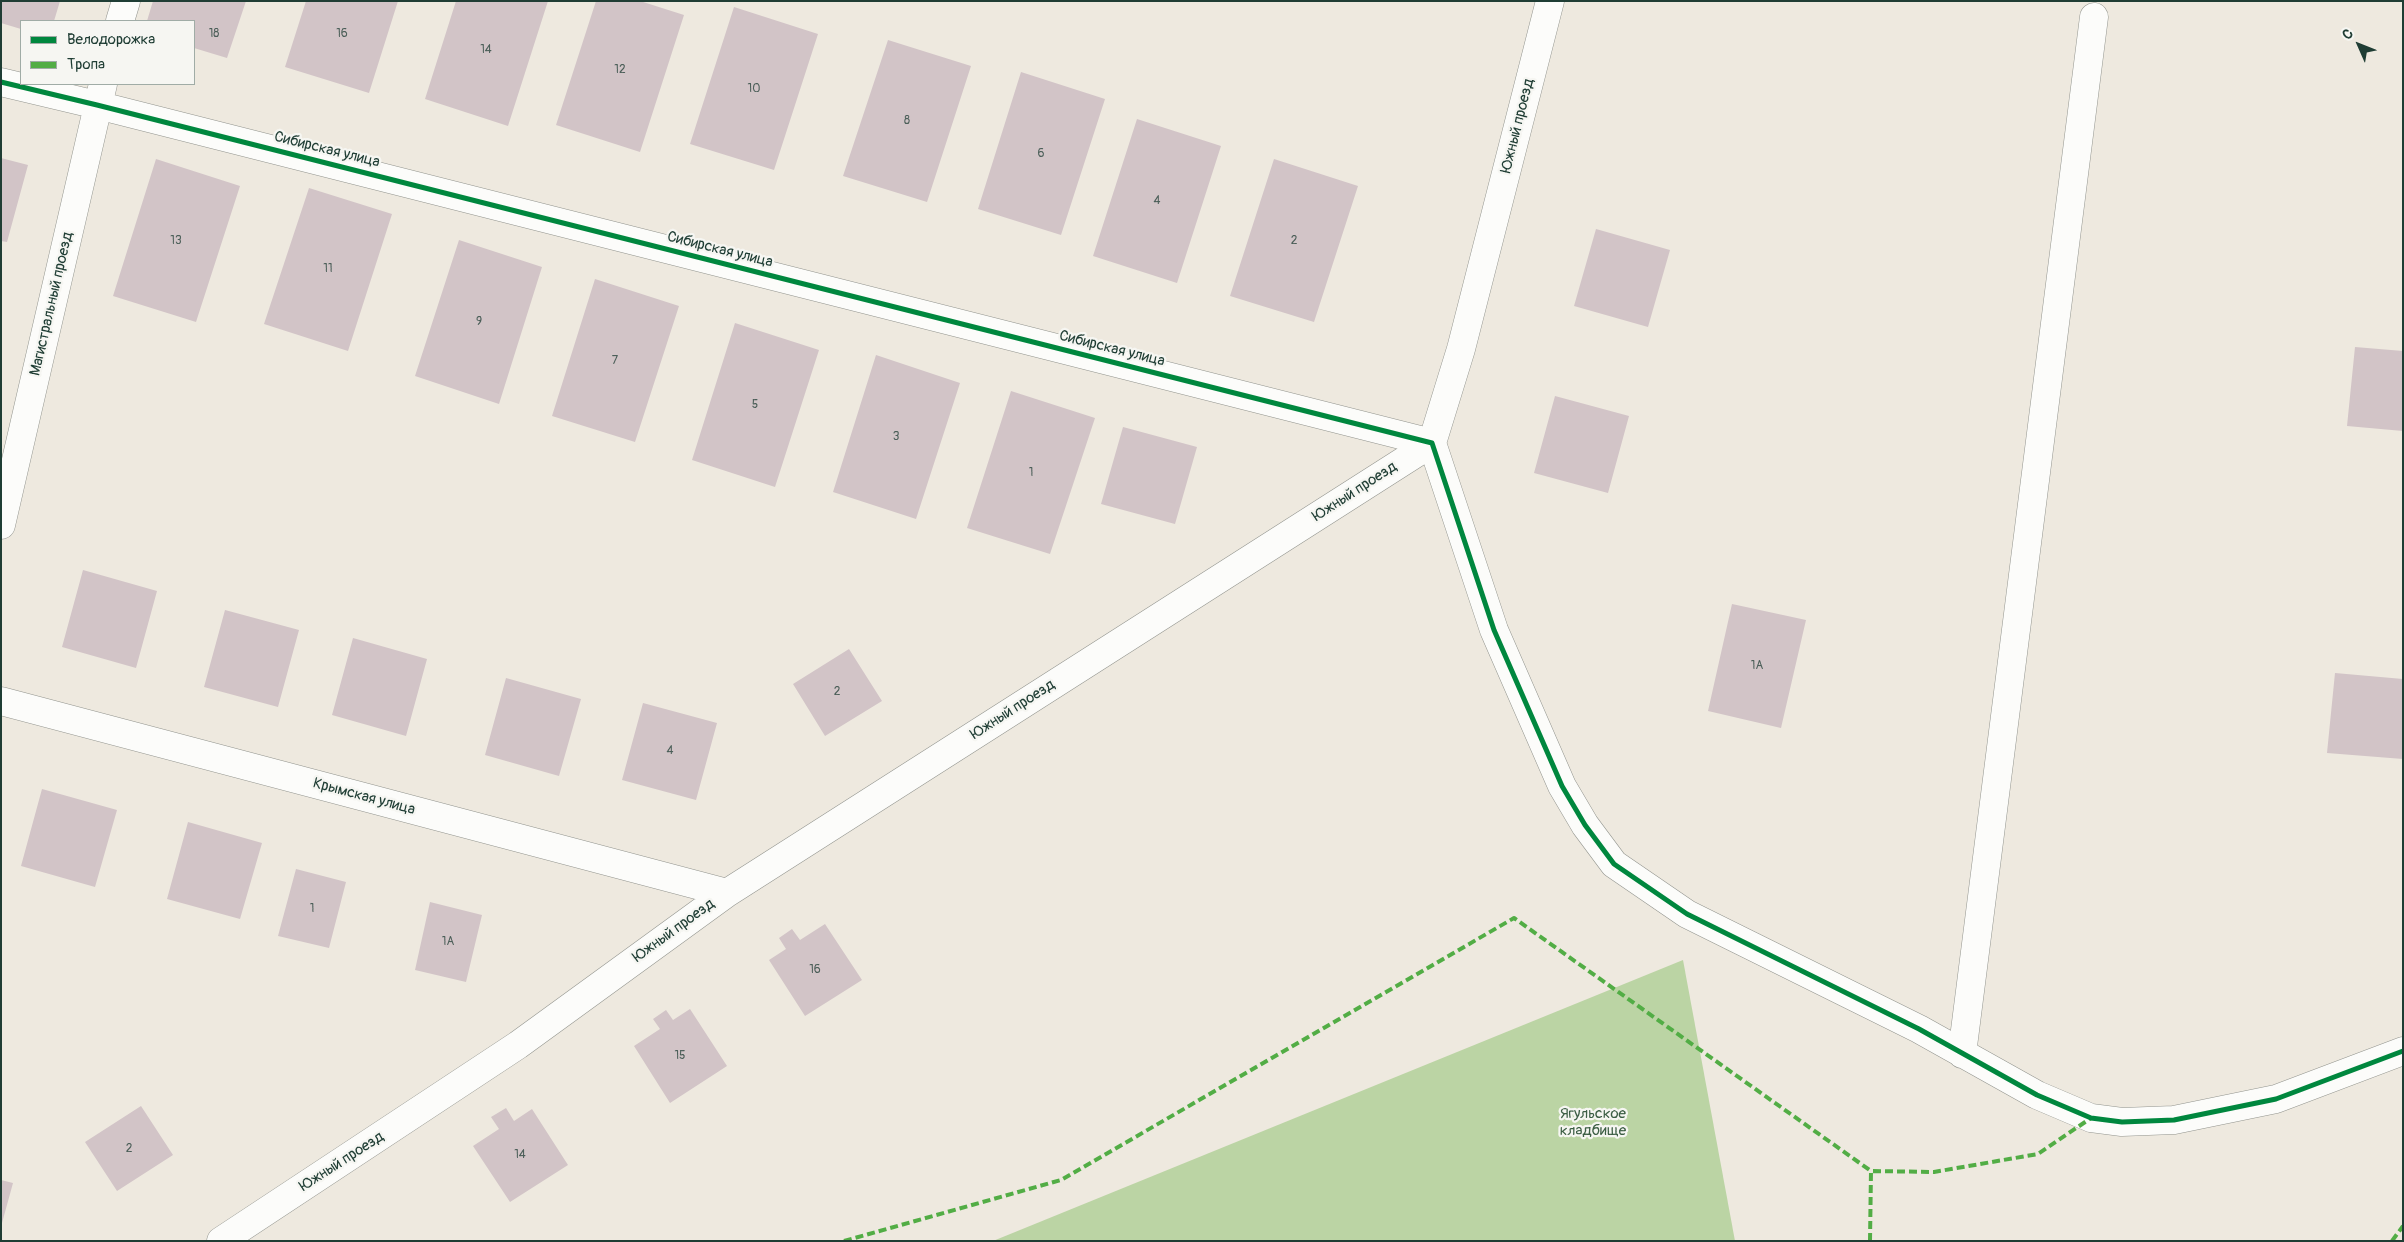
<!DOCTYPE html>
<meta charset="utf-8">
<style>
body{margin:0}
#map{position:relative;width:2404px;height:1242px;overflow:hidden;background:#eee9df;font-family:Pangolin,sans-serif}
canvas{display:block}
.frame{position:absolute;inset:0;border:2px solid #1f3d34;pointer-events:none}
.legend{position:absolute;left:20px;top:20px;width:175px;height:65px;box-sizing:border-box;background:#f6f6f2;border:1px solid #a0aca6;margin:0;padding:6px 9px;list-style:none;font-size:15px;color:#1f3d34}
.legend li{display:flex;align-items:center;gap:10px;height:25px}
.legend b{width:25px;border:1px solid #a0aca6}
.north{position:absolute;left:2334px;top:20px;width:50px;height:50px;-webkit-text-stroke:4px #f6f6f2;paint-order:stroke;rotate:314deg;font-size:14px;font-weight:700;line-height:20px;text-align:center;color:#1f3d34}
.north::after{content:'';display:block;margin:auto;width:18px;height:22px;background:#1f3d34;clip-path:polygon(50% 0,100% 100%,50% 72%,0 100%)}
</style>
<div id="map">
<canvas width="2404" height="1242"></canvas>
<div class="frame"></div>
<ul class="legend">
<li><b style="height:6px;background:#00873e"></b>Велодорожка</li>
<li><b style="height:6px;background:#52ad45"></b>Тропа</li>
</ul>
<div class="north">С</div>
</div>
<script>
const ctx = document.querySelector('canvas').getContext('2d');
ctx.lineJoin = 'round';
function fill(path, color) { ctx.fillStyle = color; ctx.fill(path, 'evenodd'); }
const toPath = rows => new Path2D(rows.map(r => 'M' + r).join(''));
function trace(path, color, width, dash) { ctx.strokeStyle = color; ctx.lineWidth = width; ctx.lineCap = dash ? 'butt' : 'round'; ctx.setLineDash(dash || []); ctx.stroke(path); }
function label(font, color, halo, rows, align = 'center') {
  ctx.font = font + ' Pangolin,sans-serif'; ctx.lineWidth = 4.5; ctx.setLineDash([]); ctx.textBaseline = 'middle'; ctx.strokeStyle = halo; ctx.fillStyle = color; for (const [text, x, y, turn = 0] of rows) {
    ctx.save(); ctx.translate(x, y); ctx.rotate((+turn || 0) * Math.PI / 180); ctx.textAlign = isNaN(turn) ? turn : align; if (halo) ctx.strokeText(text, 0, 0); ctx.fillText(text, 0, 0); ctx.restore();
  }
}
fill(toPath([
 [1683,960,1735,1241,993,1241]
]), '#bbd4a4');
fill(toPath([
 [1,1,60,1,54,21,21,21,21,29,1,23],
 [153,1,246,1,227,58,194,48,194,21,147,21],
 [306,1,398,1,369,93,285,67],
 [456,1,548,1,508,126,425,99],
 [596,1,640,1,684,15,640,152,556,125],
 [734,7,818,34,774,170,690,144],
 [888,40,971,66,927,202,843,176],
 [1021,72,1105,99,1061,235,978,209],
 [1137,119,1221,146,1177,283,1093,256],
 [1,158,28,165,7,242,1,241],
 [156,159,240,186,196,322,113,296],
 [1274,159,1358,186,1314,322,1230,296],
 [309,188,392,214,348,351,264,324],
 [1596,229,1670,250,1648,327,1574,306],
 [459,240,542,267,499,404,415,376],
 [595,279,679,306,635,442,552,416],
 [735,323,819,350,775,487,692,460],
 [2355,347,2403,351,2403,431,2347,426],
 [876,355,960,383,916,519,833,492],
 [1011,391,1095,418,1050,554,967,528],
 [1555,396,1629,416,1608,493,1534,473],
 [1123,427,1197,447,1175,524,1101,504],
 [83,570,157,591,136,668,62,647],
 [1732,604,1806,620,1781,728,1708,711],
 [225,610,299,630,278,707,204,687],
 [353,638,427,659,406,736,332,715],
 [849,649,882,701,825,736,793,684],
 [2335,673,2403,679,2403,759,2327,753],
 [506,678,581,699,559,776,485,755],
 [643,703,717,723,696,800,622,780],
 [42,789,117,810,95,887,21,866],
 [188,822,262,843,240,919,167,899],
 [296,869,346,882,329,948,278,936],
 [430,902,482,915,466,982,415,970],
 [825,924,862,980,805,1016,769,960,786,949,779,938,792,929,800,940],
 [690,1009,727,1066,670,1103,634,1046,660,1029,653,1019,666,1010,673,1020],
 [141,1106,173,1155,117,1191,85,1142],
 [506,1108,514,1121,532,1109,568,1165,510,1202,473,1146,499,1129,491,1117],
 [1,1180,13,1183,2,1223,1,1223]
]), '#d2c4c7');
const minor = toPath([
 [120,21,126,1],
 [1,82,97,105,1432,443,1494,630,1562,786,1585,825,1614,864,1687,914,1919,1029,2037,1095,2091,1118,2122,1122,2174,1120,2276,1099,2403,1051],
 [1,525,103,84],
 [1,701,727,893],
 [1962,1054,2094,17],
 [221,1241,518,1045,727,893,1432,443,1461,349,1550,1]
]);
trace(minor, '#92948e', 29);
trace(minor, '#fcfcfa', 28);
trace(toPath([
 [844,1241,1061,1180,1514,918,1871,1171],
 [1870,1241,1871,1171,1934,1172,2038,1154,2091,1118],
 [2392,1241,2403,1226]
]), '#52ad45', 4, [8, 4]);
trace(toPath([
 [1,82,97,105,1432,443,1494,630,1562,786,1585,825,1614,864,1687,914,1919,1029,2037,1095,2091,1118,2122,1122,2174,1120,2276,1099,2403,1051]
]), '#00873e', 5);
label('12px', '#4c5f59', null, [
 ["18",214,34],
 ["16",342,34],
 ["14",486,50],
 ["12",620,70],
 ["10",754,89],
 ["8",907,121],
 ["6",1041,154],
 ["4",1157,201],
 ["13",176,241],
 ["2",1294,241],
 ["11",328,269],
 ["9",479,322],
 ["7",615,361],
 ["5",755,405],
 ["3",896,437],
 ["1",1031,473],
 ["1А",1757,666],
 ["2",837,692],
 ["4",670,751],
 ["1",312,909],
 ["1А",448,942],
 ["16",815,970],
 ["15",680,1056],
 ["2",129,1149],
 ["14",520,1155]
]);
label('15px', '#1f3d34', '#f6f6f2', [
 ["Южный проезд",1518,126,-76],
 ["Сибирская улица",327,150,14],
 ["Сибирская улица",720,250,14],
 ["Магистральный проезд",52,304,-77],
 ["Сибирская улица",1112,349,14],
 ["Южный проезд",1355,492,-33],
 ["Южный проезд",1013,710,-33],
 ["Крымская улица",364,797,15],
 ["Южный проезд",674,931,-36],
 ["Южный проезд",342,1162,-33]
]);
label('15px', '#3c5e44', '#f6f6f2', [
 ["Ягульское",1593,1114],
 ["кладбище",1593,1131]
]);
</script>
